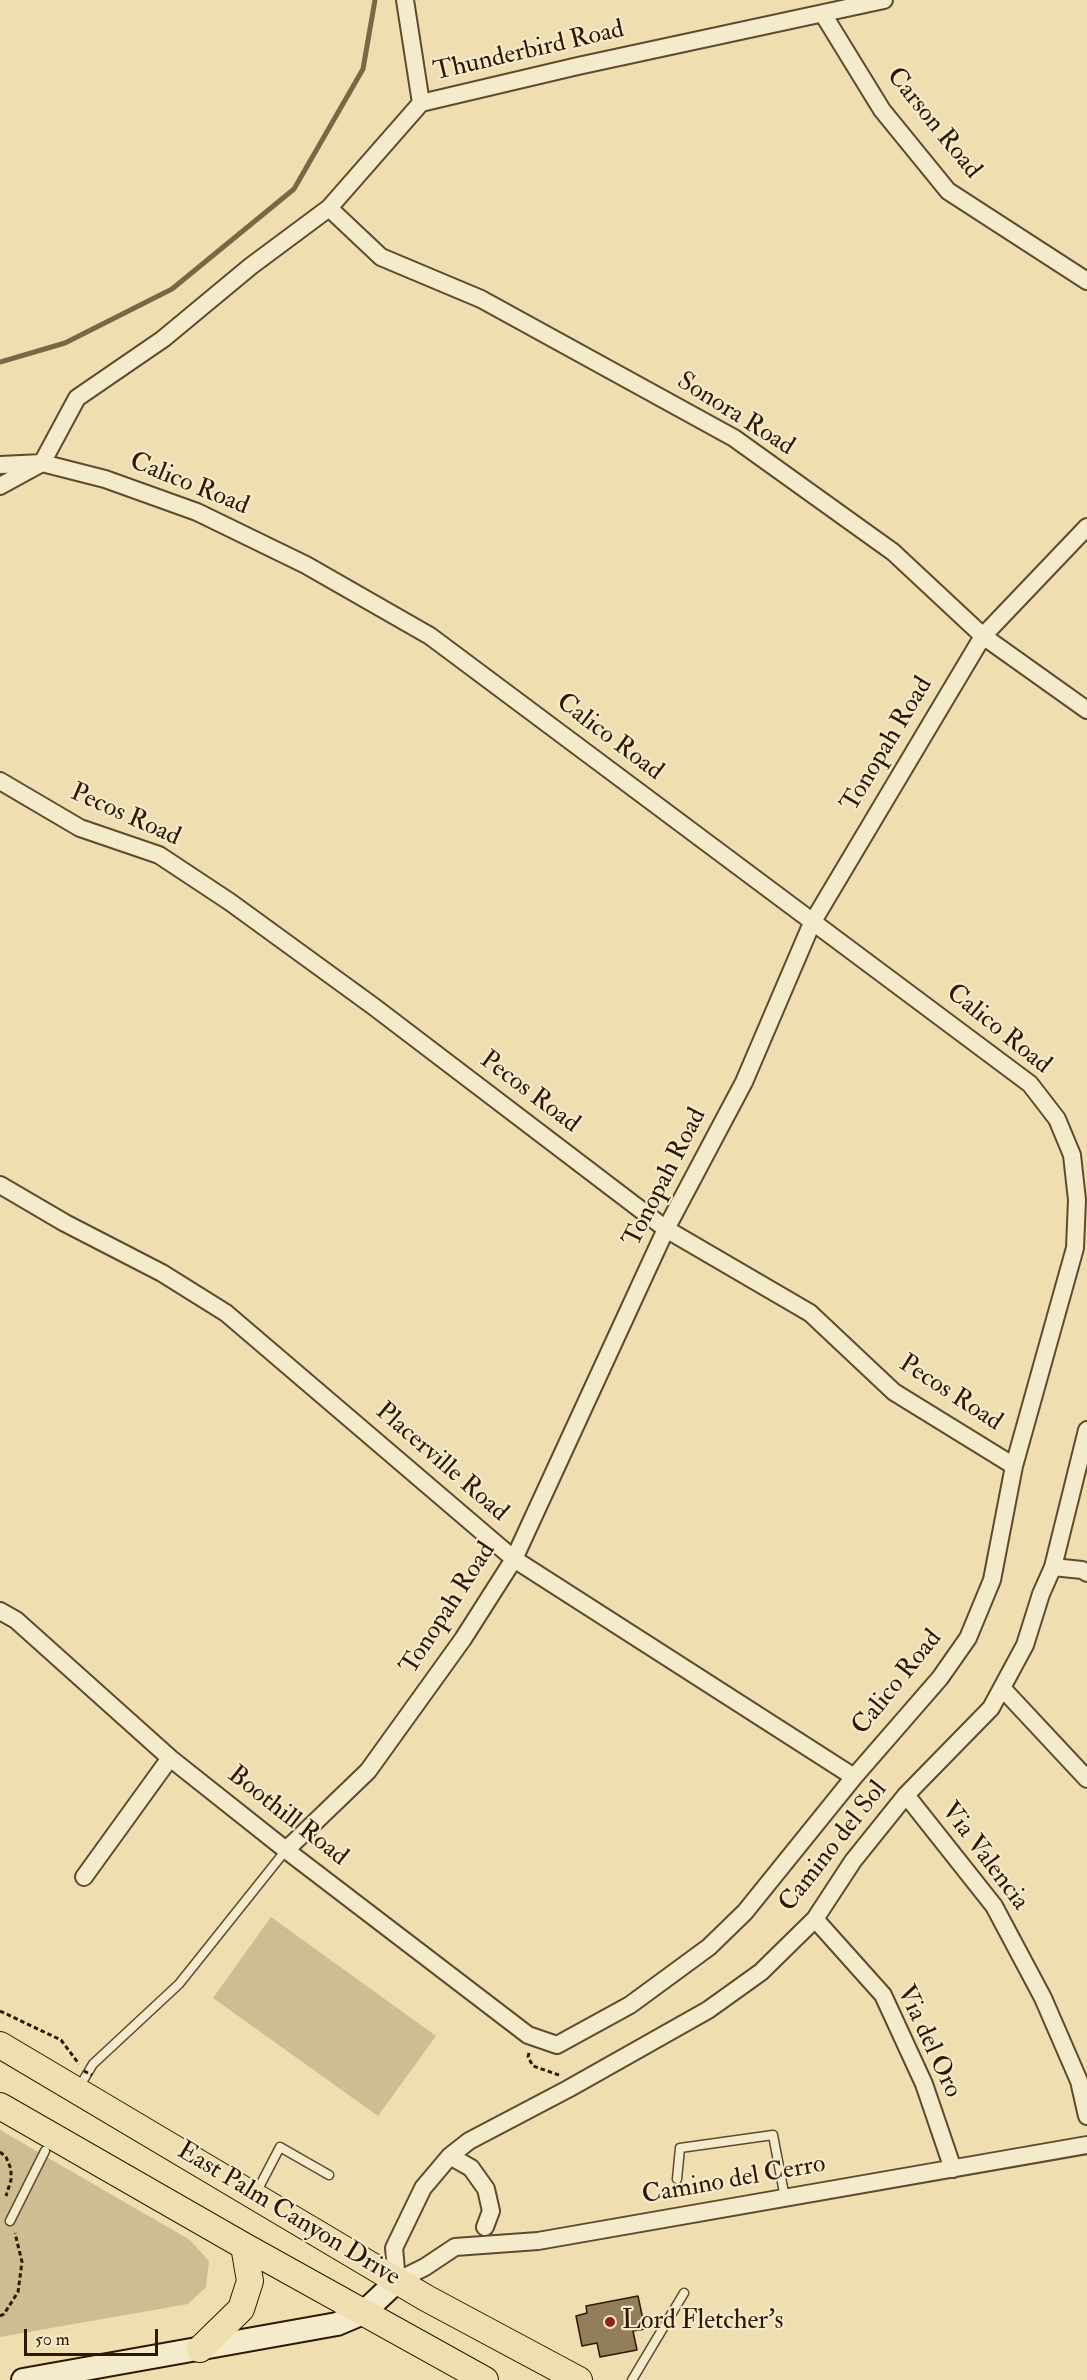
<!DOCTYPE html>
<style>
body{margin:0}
#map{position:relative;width:1087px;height:2380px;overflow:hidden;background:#eedeb0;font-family:"IM FELL Double Pica",serif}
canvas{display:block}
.scale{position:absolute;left:24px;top:2329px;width:134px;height:27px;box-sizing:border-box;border:3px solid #311700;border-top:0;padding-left:8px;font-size:18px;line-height:21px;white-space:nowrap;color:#311700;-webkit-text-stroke:4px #f4eacc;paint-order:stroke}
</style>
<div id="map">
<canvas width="1087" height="2380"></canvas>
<div class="scale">50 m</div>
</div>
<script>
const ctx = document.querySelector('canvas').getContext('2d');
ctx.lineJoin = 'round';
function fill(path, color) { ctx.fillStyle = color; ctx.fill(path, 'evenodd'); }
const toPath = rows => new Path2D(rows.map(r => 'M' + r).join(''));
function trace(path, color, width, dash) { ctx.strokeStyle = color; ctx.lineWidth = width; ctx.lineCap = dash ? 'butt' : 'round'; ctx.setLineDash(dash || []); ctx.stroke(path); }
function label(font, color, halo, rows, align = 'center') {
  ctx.font = font + ' "IM FELL Double Pica",serif'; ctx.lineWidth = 4.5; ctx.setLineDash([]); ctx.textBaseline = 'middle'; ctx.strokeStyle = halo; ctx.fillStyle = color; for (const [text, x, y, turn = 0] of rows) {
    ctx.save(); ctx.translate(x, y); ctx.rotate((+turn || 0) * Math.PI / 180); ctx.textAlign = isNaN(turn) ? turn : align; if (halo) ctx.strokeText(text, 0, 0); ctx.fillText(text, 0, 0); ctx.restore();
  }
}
fill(toPath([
 [271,1917,436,2036,378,2116,213,1998],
 [0,2130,190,2240,209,2261,206,2287,188,2304,0,2337]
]), '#cebc92');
trace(toPath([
 [0,362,65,343,172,289,294,189,363,69,375,0]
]), '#7c6646', 5);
const building = toPath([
 [638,2296,645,2329,633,2331,637,2350,600,2357,597,2343,582,2346,576,2316,587,2313,586,2306,638,2296]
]);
fill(building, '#937e5c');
trace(building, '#311700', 1.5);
const service = toPath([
 [84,2079,93,2064,179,1984,286,1850],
 [677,2179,680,2148,773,2135,785,2198],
 [255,2195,280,2147,329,2175],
 [10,2221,45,2151],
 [632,2380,684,2293]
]);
const minor = toPath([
 [405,0,421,103],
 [823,14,882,110,948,191,1087,281],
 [329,208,381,257,481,299,734,438,893,552,983,636,1087,710],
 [0,465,42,463,105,479,197,512,306,565,430,636,1030,1084,1057,1119,1072,1155,1077,1200,1075,1248,1014,1466,992,1580,968,1638,940,1678,854,1777,745,1912,709,1947,630,2005,557,2045,528,2035,286,1850,170,1758,16,1620,0,1611],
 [0,486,42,463,77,398,163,339,251,266,329,208,421,103,578,66,884,0],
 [0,781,80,828,159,855,230,902,373,1006,666,1229,810,1313,894,1392,1014,1466],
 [0,1185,65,1223,162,1273,226,1313,514,1559,854,1777],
 [1087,1430,1053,1567,1041,1594,1025,1645,991,1708,906,1795,853,1861,815,1919,761,1972,708,2010,568,2089,469,2141,450,2156,423,2188,394,2248,397,2281,425,2267,455,2247,538,2241,1087,2145],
 [1053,1567,1082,1570,1087,1573],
 [1003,1689,1087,1779],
 [906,1795,994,1906,1043,1998,1079,2081,1087,2116],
 [286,1850,368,1771,463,1639,514,1559,666,1229,744,1082,812,923,983,636,1087,527],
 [84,1877,170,1758],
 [815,1919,883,1995,924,2084,953,2169],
 [450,2156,471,2168,486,2189,491,2211,485,2227]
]);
const secondary = toPath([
 [23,2380,337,2324,363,2313,397,2281]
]);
const primary = toPath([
 [0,2045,426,2298,579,2380],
 [0,2106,244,2246,485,2380],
 [200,2349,241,2309,250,2281,244,2246]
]);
trace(service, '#60492c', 11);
trace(minor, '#60492c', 20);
trace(secondary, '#311700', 26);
trace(primary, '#311700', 28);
trace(toPath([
 [0,2011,61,2040,79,2064],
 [529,2053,528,2057,533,2066,559,2075],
 [0,2152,6,2157,11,2169,11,2180,6,2196],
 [0,2316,4,2314,18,2292,22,2262,15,2233]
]), '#311700', 3, [4.5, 3]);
trace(service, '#f4eacc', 8);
trace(minor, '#f4eacc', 16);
trace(secondary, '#f4eacc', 22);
trace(primary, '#eedeb0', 26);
trace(toPath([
 [84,2071,92,2075]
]), '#311700', 3, [4.5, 3]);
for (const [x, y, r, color] of [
 [610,2322,6,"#8f2418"]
]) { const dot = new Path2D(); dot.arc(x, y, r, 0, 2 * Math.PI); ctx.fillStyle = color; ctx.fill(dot); trace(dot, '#f4eacc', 2); }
label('26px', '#311700', '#f4eacc', [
 ["Thunderbird Road",529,52,-13],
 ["Carson Road",933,124,51],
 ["Sonora Road",735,415,32],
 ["Calico Road",189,485,22],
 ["Calico Road",609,738,37],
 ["Tonopah Road",888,745,-59],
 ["Pecos Road",125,816,24],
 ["Calico Road",998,1030,39],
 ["Pecos Road",529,1093,37],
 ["Tonopah Road",666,1178,-63],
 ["Pecos Road",950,1394,33],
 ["Placerville Road",441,1463,41],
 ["Tonopah Road",449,1609,-57],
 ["Calico Road",898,1683,-51],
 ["Boothill Road",287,1817,38],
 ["Camino del Sol",834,1847,-52],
 ["Via Valencia",984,1857,53],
 ["Via del Oro",928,2042,65],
 ["Camino del Cerro",734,2181,-10],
 ["East Palm Canyon Drive",288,2215,31]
]);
label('26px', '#311700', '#f4eacc', [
 ["Lord Fletcher's",622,2322]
], 'left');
</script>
